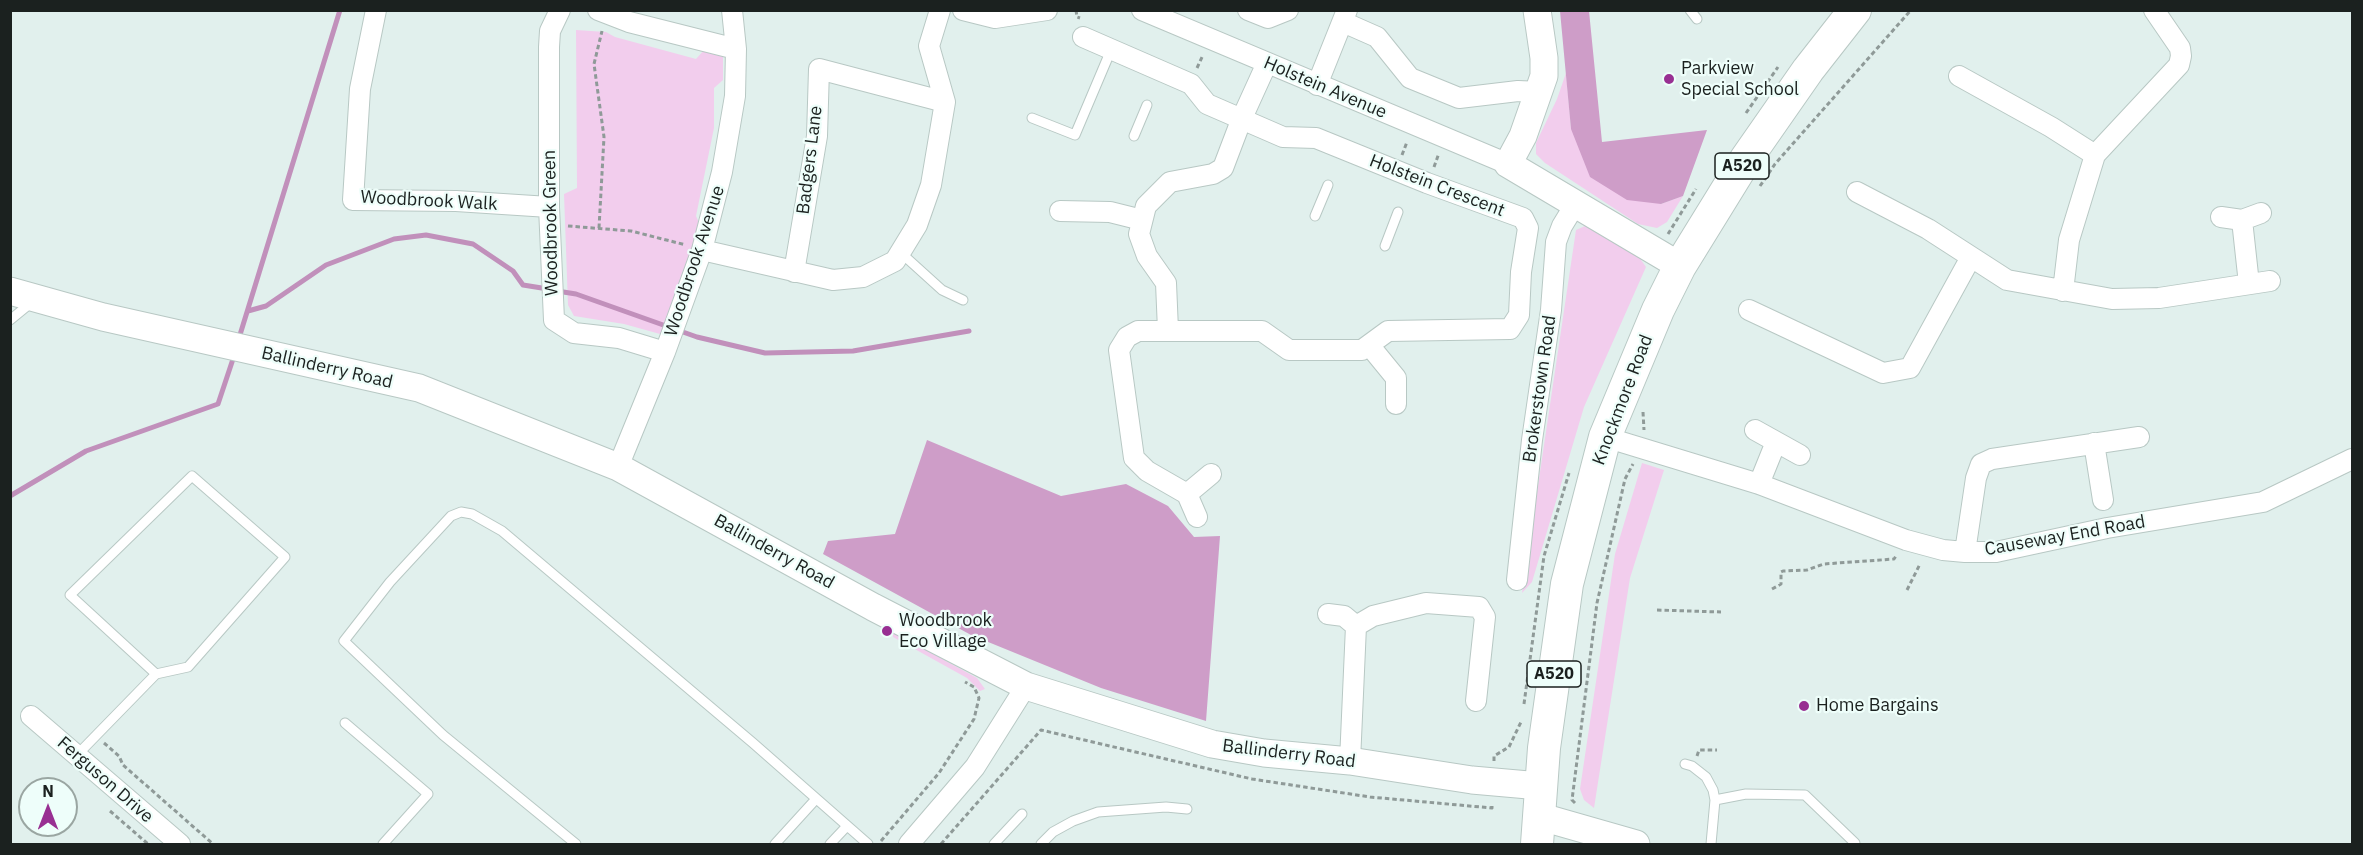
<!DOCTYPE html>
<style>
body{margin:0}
#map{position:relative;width:2363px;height:855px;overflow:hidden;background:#e1f0ed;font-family:"IBM Plex Sans",sans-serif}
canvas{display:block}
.frame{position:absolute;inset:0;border:12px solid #1b211f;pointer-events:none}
.north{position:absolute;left:18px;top:777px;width:60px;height:60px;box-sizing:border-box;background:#eefefa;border:2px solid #9aa6a2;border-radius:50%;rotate:0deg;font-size:16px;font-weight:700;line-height:24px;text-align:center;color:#1b211f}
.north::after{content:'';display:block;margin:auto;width:21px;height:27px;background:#982f92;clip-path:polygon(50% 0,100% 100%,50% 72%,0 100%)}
</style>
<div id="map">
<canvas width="2363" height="855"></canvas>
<div class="frame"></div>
<div class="north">N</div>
</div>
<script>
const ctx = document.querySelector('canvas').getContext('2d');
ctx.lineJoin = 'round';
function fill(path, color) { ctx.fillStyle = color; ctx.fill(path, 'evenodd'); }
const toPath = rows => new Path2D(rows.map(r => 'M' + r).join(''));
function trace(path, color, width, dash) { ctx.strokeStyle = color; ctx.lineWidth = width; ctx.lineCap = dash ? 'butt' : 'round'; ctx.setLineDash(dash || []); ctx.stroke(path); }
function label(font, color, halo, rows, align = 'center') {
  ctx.font = font + ' "IBM Plex Sans",sans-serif'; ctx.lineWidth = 4.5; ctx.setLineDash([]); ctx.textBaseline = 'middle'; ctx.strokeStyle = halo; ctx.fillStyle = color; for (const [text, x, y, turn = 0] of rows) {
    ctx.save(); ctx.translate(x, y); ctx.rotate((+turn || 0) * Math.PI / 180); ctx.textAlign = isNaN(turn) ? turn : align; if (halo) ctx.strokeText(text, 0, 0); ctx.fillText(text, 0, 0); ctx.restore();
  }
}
fill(toPath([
 [576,30,606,32,615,37,696,59,705,49,723,56,723,80,714,88,714,128,696,216,700,225,667,326,660,334,624,324,574,316,568,305,564,194,577,188],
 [1566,73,1571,129,1661,204,1683,196,1667,222,1657,228,1638,224,1545,163,1536,154,1536,143,1557,99],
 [1585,226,1594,228,1639,257,1646,267,1584,407,1532,582,1522,593,1576,230],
 [1642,463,1664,470,1630,578,1594,808,1584,800,1580,789,1615,554],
 [893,632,977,678,985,689,980,691,967,678,893,637]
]), '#f2cded');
fill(toPath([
 [1560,11,1589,11,1602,142,1707,130,1683,196,1661,204,1627,200,1590,177,1571,129],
 [927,440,1061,496,1126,484,1168,506,1194,537,1220,536,1206,721,1101,688,971,635,823,554,828,541,895,534]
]), '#ce9dc8');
trace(toPath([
 [557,291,576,294,697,337,765,353,853,351,969,331],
 [248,311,266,306,326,265,394,239,426,235,473,244,513,271,523,285,548,289],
 [239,338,340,10],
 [10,496,86,451,218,404,235,353]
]), '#c190bb', 5);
const lane = toPath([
 [1690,10,1697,19],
 [1032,118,1075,135,1111,50],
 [1134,136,1147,105],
 [1315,216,1328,185],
 [1385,246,1398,212],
 [900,252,942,290,963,300],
 [10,320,32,302],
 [345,723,428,794,383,844],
 [77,755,156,674,188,667,285,557,192,476,70,595,156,674],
 [1685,764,1692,766,1706,777,1713,790,1715,800,1711,844],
 [1715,800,1746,794,1805,795,1855,843],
 [576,844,443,735,344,641,390,582,451,516,461,512,472,514,502,531,753,743,868,844],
 [775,844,816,799],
 [830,844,847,826],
 [994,844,1022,814],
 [1041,844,1053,832,1073,821,1098,812,1166,807,1187,809]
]);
const street = toPath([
 [376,10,360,89,353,200,456,201,549,207],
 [560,10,550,31,549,47,549,207,554,320,574,333,619,338,665,352],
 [598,10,629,22,736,49],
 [963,10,995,18,1047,10],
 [1142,10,1508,164],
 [1248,10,1268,18,1288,10],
 [1343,22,1377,37,1410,78,1459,98,1518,91,1540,92],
 [1083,37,1191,84,1207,104,1283,137,1316,138,1427,183,1523,218,1528,228,1521,272,1519,315,1510,329,1388,331,1362,350,1289,350,1262,331,1138,331,1127,337,1119,350,1134,458,1147,471,1187,494,1197,517],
 [1959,76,2051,127,2095,155],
 [1317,85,1347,10],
 [1857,192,1928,229,2007,280,2112,299,2159,298,2270,281],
 [1060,211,1110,212,1142,220],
 [2221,217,2242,220,2261,213],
 [2242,220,2249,284],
 [702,250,833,280,863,277,895,261,917,225,931,185,945,102,929,46,940,10],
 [794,272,817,136,819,69,945,102],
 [2063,291,2069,240,2095,155,2179,65,2181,56,2180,48,2154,10],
 [1749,310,1883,373,1910,368,1971,257],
 [1168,330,1166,283,1147,256,1139,234,1146,206,1170,182,1213,174,1223,168,1242,118,1267,63],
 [1369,345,1396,378,1396,404],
 [1755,430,1800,455],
 [1605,437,1759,484,1906,540,1943,550,1965,552,1996,552,2107,528,2263,502,2352,459],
 [2094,443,2103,500],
 [618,467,665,352,702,250,722,172,735,96,736,49,732,10],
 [1759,484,1776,442],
 [1187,494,1211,474],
 [1965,552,1976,478,1981,464,1992,459,2139,437],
 [1517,580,1532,440,1551,310,1556,242,1562,226,1576,203],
 [1328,614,1344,616,1356,626],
 [31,716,180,844],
 [1350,761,1356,626,1373,616,1426,603,1479,607,1485,617,1476,701],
 [909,844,975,767,1026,686]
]);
const secondary = toPath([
 [1537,10,1544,58,1544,76,1523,136,1508,164,1680,266],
 [10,291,103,317,419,388,618,467,873,607,1026,686,1212,744,1264,753,1350,761,1472,780,1540,786],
 [1538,816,1636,844]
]);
const primary = toPath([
 [1537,844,1544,748,1567,584,1605,437,1658,310,1680,266,1746,159,1808,70,1855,10]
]);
trace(lane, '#b8c8c4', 11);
trace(street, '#b8c8c4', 22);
trace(secondary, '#b8c8c4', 29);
trace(primary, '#b8c8c4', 34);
trace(toPath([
 [1076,10,1077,17,1080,18],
 [1197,68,1203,55],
 [1746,113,1778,67],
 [1402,155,1407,142],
 [1434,167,1439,153],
 [1760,186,1775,164,1911,10],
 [568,226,631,231,686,245],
 [599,228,604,137,594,64,602,31],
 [1668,234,1696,189],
 [1643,412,1644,430],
 [1772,589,1781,584,1781,572,1783,571,1807,570,1824,564,1894,559,1896,556],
 [1907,590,1920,564],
 [1657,610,1721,612],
 [1524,704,1544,556,1569,473],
 [104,743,119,756,123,765,213,844],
 [1697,756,1699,750,1717,750],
 [1494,761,1494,756,1509,747,1521,722],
 [1575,803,1572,800,1597,603,1625,479,1633,464],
 [110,811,148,844],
 [881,841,939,773,974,719,979,698,974,687,965,682],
 [941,844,1041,730,1252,779,1370,797,1492,808,1492,804]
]), '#8f9a98', 3, [4.5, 3]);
trace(lane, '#fff', 9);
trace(street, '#fff', 20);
trace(secondary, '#fff', 27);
trace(primary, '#fff', 32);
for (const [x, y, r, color] of [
 [1669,79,6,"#982f92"],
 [887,631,6,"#982f92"],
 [1804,706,6,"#982f92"]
]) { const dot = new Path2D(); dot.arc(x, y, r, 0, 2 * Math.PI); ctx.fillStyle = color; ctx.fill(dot); trace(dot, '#eefefa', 2); }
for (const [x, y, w] of [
 [1742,166,54],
 [1554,674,54]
]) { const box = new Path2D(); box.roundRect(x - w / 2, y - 13, w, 26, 4.5); ctx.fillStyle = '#eefefa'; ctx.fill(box); trace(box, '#1b211f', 1.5); }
label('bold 16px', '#1b211f', null, [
 ["A520",1742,166],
 ["A520",1554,674]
]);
label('18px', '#1b211f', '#eefefa', [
 ["Parkview",1681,69],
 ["Special School",1681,90],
 ["Woodbrook",899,621],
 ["Eco Village",899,642],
 ["Home Bargains",1816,706]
], 'left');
label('18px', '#1b211f', '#eefefa', [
 ["Holstein Avenue",1325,88,23],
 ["Badgers Lane",810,160,-83],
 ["Holstein Crescent",1437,186,21],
 ["Woodbrook Walk",429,201,3],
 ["Woodbrook Green",551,223,-91],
 ["Woodbrook Avenue",695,261,-72],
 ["Ballinderry Road",327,368,13],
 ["Brokerstown Road",1540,389,-82],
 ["Knockmore Road",1623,400,-69],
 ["Causeway End Road",2065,536,-10],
 ["Ballinderry Road",774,552,29],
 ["Ballinderry Road",1289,754,7],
 ["Ferguson Drive",105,780,41]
]);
</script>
